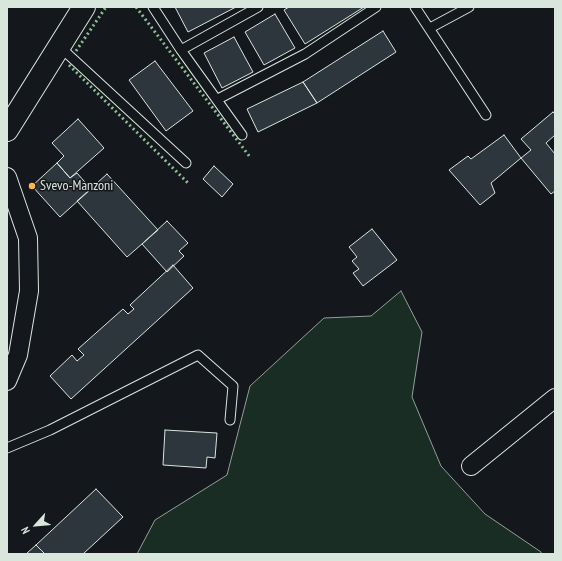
<!DOCTYPE html>
<style>
body{margin:0}
#map{position:relative;width:562px;height:561px;overflow:hidden;background:#14181c;font-family:"PT Sans Narrow",sans-serif}
canvas{display:block}
.frame{position:absolute;inset:0;border:8px solid #d8e6dc;pointer-events:none}
.north{position:absolute;left:16px;top:505px;width:40px;height:40px;-webkit-text-stroke:3px #14181c;paint-order:stroke;rotate:243deg;font-size:11px;font-weight:700;line-height:16px;text-align:center;color:#d8e6dc}
.north::after{content:'';display:block;margin:auto;width:14px;height:18px;background:#d8e6dc;clip-path:polygon(50% 0,100% 100%,50% 72%,0 100%)}
</style>
<div id="map">
<canvas width="562" height="561"></canvas>
<div class="frame"></div>
<div class="north">N</div>
</div>
<script>
const ctx = document.querySelector('canvas').getContext('2d');
ctx.lineJoin = 'round';
function fill(path, color) { ctx.fillStyle = color; ctx.fill(path, 'evenodd'); }
const toPath = rows => new Path2D(rows.map(r => 'M' + r).join(''));
function trace(path, color, width, dash) { ctx.strokeStyle = color; ctx.lineWidth = width; ctx.lineCap = dash ? 'butt' : 'round'; ctx.setLineDash(dash || []); ctx.stroke(path); }
function label(font, color, halo, rows, align = 'center') {
  ctx.font = font + ' "PT Sans Narrow",sans-serif'; ctx.lineWidth = 3; ctx.setLineDash([]); ctx.textBaseline = 'middle'; ctx.strokeStyle = halo; ctx.fillStyle = color; for (const [text, x, y, turn = 0] of rows) {
    ctx.save(); ctx.translate(x, y); ctx.rotate((+turn || 0) * Math.PI / 180); ctx.textAlign = isNaN(turn) ? turn : align; if (halo) ctx.strokeText(text, 0, 0); ctx.fillText(text, 0, 0); ctx.restore();
  }
}
const green = toPath([
 [401,291,422,332,412,397,441,466,485,514,541,552,541,554,137,554,155,520,227,475,250,386,324,318,371,316,401,291]
]);
fill(green, '#1a2d24');
trace(green, '#939e99', 1);
const building = toPath([
 [175,7,236,7,188,32,175,7],
 [289,7,364,7,305,44,284,10,289,7],
 [275,14,295,48,264,65,245,32,275,14],
 [383,31,396,52,317,103,303,82,383,31],
 [234,37,253,72,222,88,204,53,234,37],
 [155,61,193,111,166,131,129,80,155,61],
 [303,82,317,103,258,132,247,109,303,82],
 [553,112,555,114,555,135,546,143,555,154,555,191,551,194,521,158,531,150,521,139,553,112],
 [78,119,104,148,70,178,57,163,64,156,52,143,78,119],
 [504,135,521,158,491,183,495,193,480,205,449,170,468,156,471,159,504,135],
 [57,163,70,178,77,173,91,189,60,217,32,186,57,163],
 [214,166,233,184,222,197,203,179,214,166],
 [107,174,158,230,127,257,77,201,107,174],
 [167,221,188,243,179,251,184,256,167,272,142,244,167,221],
 [372,229,397,260,363,286,353,273,359,269,352,261,357,257,349,247,372,229],
 [173,265,193,288,71,399,50,376,72,355,77,361,84,355,78,349,123,309,128,314,134,309,130,305,173,265],
 [165,430,217,433,215,458,207,457,206,468,163,465,165,430],
 [96,489,123,517,83,554,45,554,36,545,96,489],
 [36,545,45,554,26,554,36,545]
]);
fill(building, '#2c363c');
trace(building, '#d8e6dc', 1);
const service = toPath([
 [153,7,181,50,242,135],
 [415,7,486,115],
 [430,28,469,7],
 [59,46,186,163],
 [181,50,258,7],
 [218,99,305,54,376,7],
 [7,448,50,430,198,355,233,386,230,420]
]);
const minor = toPath([
 [7,177,28,238,29,291,18,355,7,381],
 [471,466,555,398]
]);
const tertiary = toPath([
 [7,130,84,7]
]);
trace(service, '#d8e6dc', 11);
trace(minor, '#d8e6dc', 20);
trace(tertiary, '#d8e6dc', 24);
trace(service, '#14181c', 9);
trace(minor, '#14181c', 18);
trace(tertiary, '#14181c', 22);
trace(toPath([
 [136,7,250,157],
 [76,51,106,7],
 [69,65,188,183]
]), '#8ac095', 3, [2, 3]);
for (const [x, y, r, color] of [
 [32,186,4,"#ffb74d"]
]) { const dot = new Path2D(); dot.arc(x, y, r, 0, 2 * Math.PI); ctx.fillStyle = color; ctx.fill(dot); trace(dot, '#14181c', 1.5); }
label('14px', '#d8e6dc', '#14181c', [
 ["Svevo-Manzoni",40,186]
], 'left');
</script>
